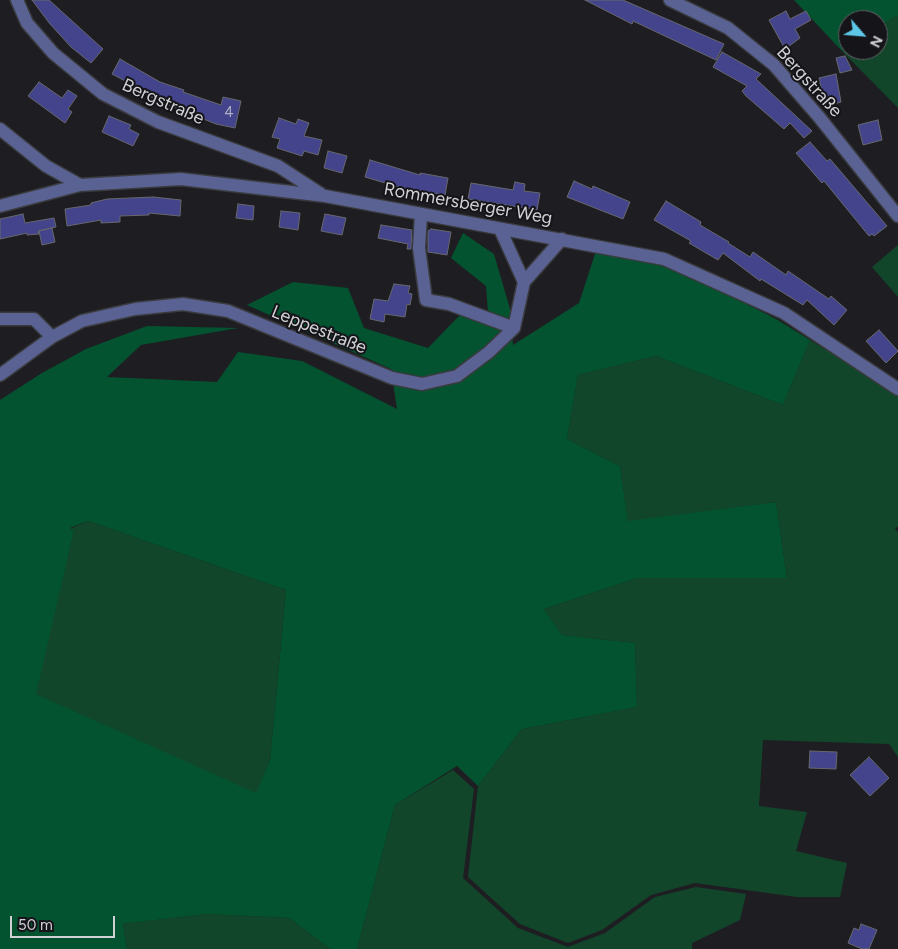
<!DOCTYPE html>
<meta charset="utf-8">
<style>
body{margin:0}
#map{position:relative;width:898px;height:949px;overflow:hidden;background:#1e1e22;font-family:Figtree,sans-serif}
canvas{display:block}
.north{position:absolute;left:838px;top:10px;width:50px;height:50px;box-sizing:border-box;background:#151519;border:1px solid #606064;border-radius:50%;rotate:117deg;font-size:14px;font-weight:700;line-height:20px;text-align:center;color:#d0d1d4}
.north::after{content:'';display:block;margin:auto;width:18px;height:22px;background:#5dc7e8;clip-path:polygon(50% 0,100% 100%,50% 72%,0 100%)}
.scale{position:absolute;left:10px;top:916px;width:105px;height:22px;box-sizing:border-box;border:2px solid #d0d1d4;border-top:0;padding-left:6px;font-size:15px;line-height:18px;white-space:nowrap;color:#d0d1d4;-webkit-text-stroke:4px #151519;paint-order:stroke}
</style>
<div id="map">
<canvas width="898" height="949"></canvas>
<div class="north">N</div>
<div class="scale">50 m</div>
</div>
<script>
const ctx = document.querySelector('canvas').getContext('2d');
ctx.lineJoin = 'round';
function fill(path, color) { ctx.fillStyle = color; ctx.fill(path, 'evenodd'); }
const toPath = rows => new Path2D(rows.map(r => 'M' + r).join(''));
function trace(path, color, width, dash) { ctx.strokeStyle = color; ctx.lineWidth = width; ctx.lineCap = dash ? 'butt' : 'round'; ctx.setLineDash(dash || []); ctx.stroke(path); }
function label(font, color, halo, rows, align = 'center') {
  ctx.font = font + ' Figtree,sans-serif'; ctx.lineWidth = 4; ctx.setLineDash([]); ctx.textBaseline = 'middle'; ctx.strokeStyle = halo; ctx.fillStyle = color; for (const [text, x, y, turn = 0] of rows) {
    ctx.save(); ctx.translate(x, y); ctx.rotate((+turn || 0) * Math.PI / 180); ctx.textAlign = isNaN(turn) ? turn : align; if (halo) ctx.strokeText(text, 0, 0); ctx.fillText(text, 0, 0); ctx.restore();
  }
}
fill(toPath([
 [898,15,898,108,841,50,848,46,848,50,878,50,878,27],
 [898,245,898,297,872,267],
 [810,340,898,394,898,526,895,529,898,532,898,757,889,744,763,740,759,806,807,812,796,851,847,863,840,897,797,897,695,883,651,895,602,930,568,943,520,924,468,877,478,786,522,729,637,707,635,643,561,635,544,609,638,578,787,578,776,502,628,522,620,466,567,439,578,375,656,356,783,405],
 [88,521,286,590,270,760,256,794,35,694,74,531,70,529],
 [453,770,474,789,463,878,518,928,568,947,605,933,655,897,696,887,746,894,740,920,692,943,692,949,357,949,395,805],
 [206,914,289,918,330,949,127,949,123,924]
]), '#12462b');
fill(toPath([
 [794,0,898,0,898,15,878,27,878,20,848,20,848,46,841,50],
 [463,233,494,254,510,309,513,345,579,303,597,248,664,262,776,319,810,340,783,405,656,356,578,375,567,439,620,466,628,521,776,502,787,578,638,578,544,609,562,635,635,643,637,707,522,729,478,786,457,766,395,805,357,949,330,949,289,918,206,914,123,924,127,949,0,949,0,400,42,373,86,349,147,326,238,328,141,345,107,377,217,382,238,352,302,361,397,409,391,369,247,305,293,282,348,288,364,328,428,348,460,315,489,325,486,286,451,258],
 [88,521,286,590,270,760,256,793,36,694,74,531,70,528]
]), '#045330');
const building = toPath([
 [32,0,49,0,103,49,91,63,71,47,50,24,32,0],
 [585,0,623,0,724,44,716,60,633,21,632,24,585,0],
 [786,11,790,19,806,11,811,20,795,29,800,38,785,49,769,20,786,11],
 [722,52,761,74,756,79,812,131,804,138,790,123,784,129,746,96,742,91,747,86,713,67,722,52],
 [845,56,852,70,840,73,836,58,845,56],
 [120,59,160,82,184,90,183,92,221,105,223,97,241,101,235,128,216,124,171,106,145,94,146,92,112,74,120,59],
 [836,74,841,102,831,105,829,96,823,97,819,78,836,74],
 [39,82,62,98,68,90,77,96,68,109,72,112,65,123,28,96,39,82],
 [109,116,131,125,129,129,139,134,133,146,102,132,109,116],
 [279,118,296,124,298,119,309,123,304,136,322,140,318,155,304,151,302,156,277,148,280,139,272,137,279,118],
 [878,120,882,140,863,145,858,125,878,120],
 [810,142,827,161,830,159,887,226,874,236,872,234,869,236,824,181,822,183,796,153,810,142],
 [328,151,347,156,342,173,324,168,328,151],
 [370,160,420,175,420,173,448,178,445,195,402,188,365,177,370,160],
 [574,181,592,189,593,186,630,202,623,219,567,197,574,181],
 [515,182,525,184,524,191,540,193,537,210,468,199,471,183,513,190,515,182],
 [153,197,181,200,180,216,149,213,149,215,120,216,120,222,101,223,101,220,67,226,65,209,91,205,91,203,107,199,153,197],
 [666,201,701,222,700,225,729,242,728,243,750,257,753,252,786,275,788,271,829,299,831,296,847,310,834,325,807,300,803,305,761,279,760,281,723,253,718,260,689,243,691,241,654,220,666,201],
 [238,204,254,206,253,220,236,218,238,204],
 [281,211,300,213,298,230,279,227,281,211],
 [23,214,25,223,54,218,56,227,38,231,39,234,27,235,27,233,0,239,0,219,23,214],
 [325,214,346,218,342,235,321,231,325,214],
 [381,225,412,230,411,249,407,249,408,244,378,238,381,225],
 [52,228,55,242,42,245,39,231,52,228],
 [431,229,451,232,447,255,428,252,428,231,431,229],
 [394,284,410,286,408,293,412,294,410,305,407,304,405,317,385,314,384,322,370,319,374,299,388,301,394,284],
 [879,330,898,351,886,363,866,341,879,330],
 [810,751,837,752,836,769,809,768,810,751],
 [869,757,889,778,870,796,850,775,869,757],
 [861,924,877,930,869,949,862,949,848,943,854,928,859,930,861,924]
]);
fill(building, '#43448b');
trace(building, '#67686d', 1);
const minor = toPath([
 [17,0,27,23,53,53,103,94,158,122,278,166,321,194],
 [670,0,728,28,774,65,819,117,898,216],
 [0,129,46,166,80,185],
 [0,206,80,185,181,179,325,196,664,259,784,313,898,389],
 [421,214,419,248,426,300,449,304,514,328],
 [500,229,524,282],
 [0,319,34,319,52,337],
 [0,375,52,337,82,321,135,309,183,304,228,311,392,378,422,384,457,376,489,352,514,328,524,282,562,239]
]);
trace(minor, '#3a3b3e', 15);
trace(minor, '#5a6293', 12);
label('15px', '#adaec2', null, [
 ["4",229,113]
]);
label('18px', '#d0d1d4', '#151519', [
 ["Bergstraße",809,82,48],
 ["Bergstraße",163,102,24],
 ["Rommersberger Weg",468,204,10],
 ["Leppestraße",319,330,22]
]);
</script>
